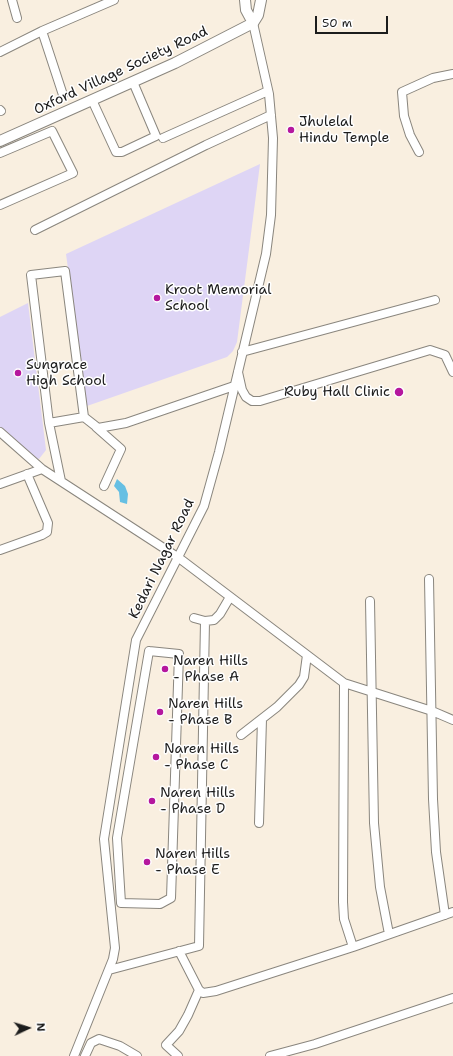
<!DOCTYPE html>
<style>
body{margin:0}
#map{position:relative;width:453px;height:1056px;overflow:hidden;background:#f9efe0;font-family:"Shantell Sans",sans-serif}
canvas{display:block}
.north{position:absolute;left:8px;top:1008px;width:40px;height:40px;-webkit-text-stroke:3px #fff;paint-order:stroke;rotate:86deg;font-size:11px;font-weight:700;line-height:16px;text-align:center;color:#1c1c1c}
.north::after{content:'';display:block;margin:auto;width:14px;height:18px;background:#1c1c1c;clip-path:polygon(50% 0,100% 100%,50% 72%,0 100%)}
.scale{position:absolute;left:315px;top:16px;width:73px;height:18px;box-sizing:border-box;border:2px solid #1c1c1c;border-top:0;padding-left:5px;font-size:12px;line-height:14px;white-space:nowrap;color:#1c1c1c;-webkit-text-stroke:3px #fff;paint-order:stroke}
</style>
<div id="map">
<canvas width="453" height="1056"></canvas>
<div class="north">N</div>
<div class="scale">50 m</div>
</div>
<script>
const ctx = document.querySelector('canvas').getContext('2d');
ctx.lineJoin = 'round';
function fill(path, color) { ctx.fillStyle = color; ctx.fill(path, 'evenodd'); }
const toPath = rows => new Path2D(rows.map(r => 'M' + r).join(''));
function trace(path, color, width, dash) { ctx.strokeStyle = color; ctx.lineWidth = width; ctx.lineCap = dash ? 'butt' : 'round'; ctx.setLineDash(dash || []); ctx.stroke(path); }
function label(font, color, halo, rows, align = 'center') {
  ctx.font = font + ' "Shantell Sans",sans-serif'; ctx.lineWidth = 3; ctx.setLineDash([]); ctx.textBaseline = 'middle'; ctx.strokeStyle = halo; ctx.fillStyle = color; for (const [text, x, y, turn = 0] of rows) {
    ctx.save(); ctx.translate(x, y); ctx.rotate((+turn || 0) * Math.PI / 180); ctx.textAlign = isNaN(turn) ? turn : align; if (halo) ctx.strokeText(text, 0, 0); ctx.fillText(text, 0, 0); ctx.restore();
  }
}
fill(toPath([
 [260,164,237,342,233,351,227,357,87,406,66,254],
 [28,303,46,450,39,459,34,458,0,429,0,317]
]), '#ded5f5');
fill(toPath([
 [117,479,125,486,128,494,127,504,120,502,119,492,114,486]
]), '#66bfe3');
const minor = toPath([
 [12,0,17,18],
 [42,31,114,0],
 [0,52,42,31,63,95],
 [92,100,116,152,122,152,156,136,133,82],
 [0,110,1,111],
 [163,138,268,91],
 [419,152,410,135,404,116,402,92,433,78,453,74],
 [0,153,52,131,73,173,0,205],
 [35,230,206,145,271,115],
 [242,352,435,300],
 [238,372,242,390,246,397,252,401,260,401,430,350,445,355,453,372],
 [49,423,84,417],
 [96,427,121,449,104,486],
 [0,432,42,469,179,558,344,683,432,711,453,720],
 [61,481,49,423,31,275,65,271,84,417,98,428,126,423,234,386],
 [0,484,42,469],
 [0,550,42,535,47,532,48,523,27,474],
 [429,579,433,799,436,852,445,915],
 [370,601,374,823,380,887,389,934],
 [194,618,205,621,214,620,220,614,230,597],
 [149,651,179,654,171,898,160,904,121,903,117,838,149,651],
 [344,683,343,902,344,919,353,947],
 [241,735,277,707,299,685,304,677,307,655],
 [259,823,262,719],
 [179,951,199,990,203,993,216,991,353,947,453,912],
 [109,970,199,946,205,621],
 [74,1056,113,959,115,948,104,839,136,640,204,506,219,452,266,254,271,215,273,138,269,94,253,23],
 [85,1056,91,1043,99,1039,120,1046,137,1056],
 [178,1056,166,1045,179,1031,188,1015,199,990],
 [270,1056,315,1044,453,998]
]);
const tertiary = toPath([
 [245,0,246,10,253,23],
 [0,141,175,63,253,23,258,15,261,0]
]);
trace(minor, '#8a867e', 10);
trace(tertiary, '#8a867e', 12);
trace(minor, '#fff', 8);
trace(tertiary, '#fff', 10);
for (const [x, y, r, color] of [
 [291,130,4,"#b5179e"],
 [157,298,4,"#b5179e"],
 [18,373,4,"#b5179e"],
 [399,392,5,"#b5179e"],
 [165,669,4,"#b5179e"],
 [160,712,4,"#b5179e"],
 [156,757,4,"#b5179e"],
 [152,801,4,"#b5179e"],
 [147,862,4,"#b5179e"]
]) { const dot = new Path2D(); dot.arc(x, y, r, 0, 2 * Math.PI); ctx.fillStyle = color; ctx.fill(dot); trace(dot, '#fff', 1.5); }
label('14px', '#1c1c1c', '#fff', [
 ["Oxford Village Society Road",121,71,-25],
 ["Kedari Nagar Road",162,559,-64]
]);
label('14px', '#1c1c1c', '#fff', [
 ["Jhulelal",299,122],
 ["Hindu Temple",299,138],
 ["Kroot Memorial",165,290],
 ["School",165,306],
 ["Sungrace",26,365],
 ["High School",26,381],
 ["Ruby Hall Clinic",390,392,"right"],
 ["Naren Hills",173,661],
 ["- Phase A",173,677],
 ["Naren Hills",168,704],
 ["- Phase B",168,720],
 ["Naren Hills",164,749],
 ["- Phase C",164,765],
 ["Naren Hills",160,793],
 ["- Phase D",160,809],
 ["Naren Hills",155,854],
 ["- Phase E",155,870]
], 'left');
</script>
